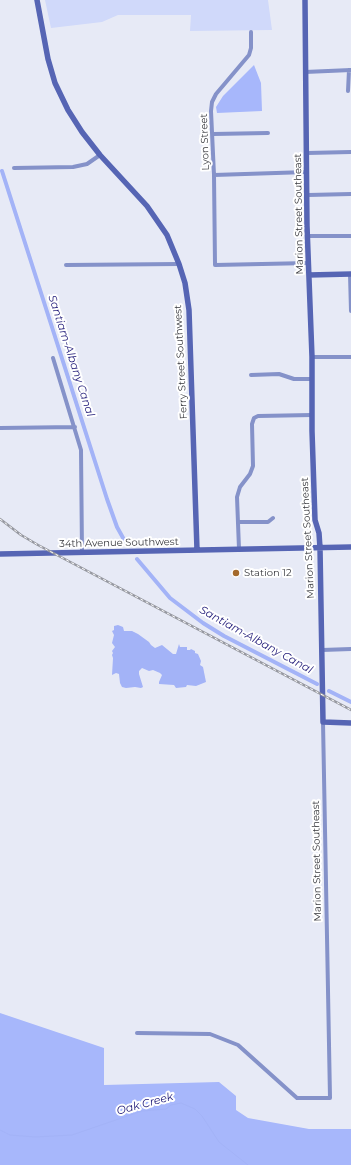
<!DOCTYPE html>
<style>
body{margin:0}
canvas{display:block;background:#e7eaf6}
</style>
<canvas width="351" height="1165"></canvas>
<script>
const ctx = document.querySelector('canvas').getContext('2d');
ctx.lineJoin = 'round';
function fill(path, color) { ctx.fillStyle = color; ctx.fill(path, 'evenodd'); }
const toPath = rows => new Path2D(rows.map(r => 'M' + r).join(''));
function trace(path, color, width, dash) { ctx.strokeStyle = color; ctx.lineWidth = width; ctx.lineCap = dash ? 'butt' : 'round'; ctx.setLineDash(dash || []); ctx.stroke(path); }
function label(font, color, halo, rows, align = 'center') {
  ctx.font = font + ' Montserrat,sans-serif'; ctx.lineWidth = 4; ctx.setLineDash([]); ctx.textBaseline = 'middle'; ctx.strokeStyle = halo; ctx.fillStyle = color; for (const [text, x, y, turn = 0] of rows) {
    ctx.save(); ctx.translate(x, y); ctx.rotate((+turn || 0) * Math.PI / 180); ctx.textAlign = isNaN(turn) ? turn : align; if (halo) ctx.strokeText(text, 0, 0); ctx.fillText(text, 0, 0); ctx.restore();
  }
}
fill(toPath([
 [45,0,268,0,272,30,190,31,191,15,118,15,102,22,51,28]
]), '#d0d9fa');
fill(toPath([
 [254,65,261,83,262,111,217,113,216,107,223,96],
 [0,1013,104,1048,104,1085,219,1082,236,1096,236,1110,248,1118,309,1129,351,1129,351,1165,0,1165]
]), '#a7b7fb');
fill(toPath([
 [118,625,123,627,124,631,132,631,138,634,149,642,151,645,155,648,162,645,173,654,176,654,179,644,180,647,187,647,187,650,190,650,191,649,195,651,195,653,198,654,201,661,200,665,203,667,206,682,196,686,187,685,186,687,176,688,174,685,159,684,159,682,162,675,160,673,153,670,149,671,142,668,139,671,139,674,143,687,141,688,135,687,126,688,122,687,120,683,119,674,116,673,112,675,113,658,112,655,113,653,112,651,115,647,112,643,114,635,112,631,114,630,114,626]
]), '#a3b3f7');
trace(toPath([
 [0,1130,10,1135,35,1137,72,1135,142,1111,166,1109,171,1105,181,1103,195,1109,202,1116,219,1142,248,1165]
]), '#a3b3f7', 1);
trace(toPath([
 [2,171,107,499,117,527,127,545],
 [137,559,170,598,203,623,224,636,317,684],
 [329,691,351,702]
]), '#a3b3f7', 4);
trace(toPath([
 [251,32,251,48,249,55,216,94,212,102,211,111,214,175,215,265,309,263],
 [305,72,351,70],
 [348,91,349,70],
 [213,134,268,133],
 [307,153,351,152],
 [14,168,73,167,87,164,100,155],
 [214,175,307,172],
 [308,195,351,194],
 [308,236,351,236],
 [66,265,179,264],
 [350,274,351,311],
 [312,357,351,357],
 [53,358,81,450,82,553],
 [251,375,279,374,294,379,311,379],
 [0,428,75,427],
 [239,522,268,522,273,518],
 [239,549,237,497,240,487,250,474,253,466,252,424,254,418,258,416,312,415],
 [322,650,351,649],
 [137,1033,210,1034,238,1045,297,1098,330,1098,323,722]
]), '#8592c9', 4);
trace(toPath([
 [37,0,48,59,55,83,68,110,82,132,100,155,147,206,167,235,179,264,185,283,189,310,197,550],
 [305,0,307,226,312,357,312,431,315,520,319,533,320,548,323,722,351,723],
 [309,275,351,274],
 [0,554,351,547]
]), '#5665b4', 5.5);
const rail = toPath([
 [0,519,21,535,38,545,351,710]
]);
trace(rail, '#9698a0', 2.5);
trace(rail, '#fff', 1, [3]);
for (const [x, y, r, color] of [
 [236,573,4,"#a4692b"]
]) { const dot = new Path2D(); dot.arc(x, y, r, 0, 2 * Math.PI); ctx.fillStyle = color; ctx.fill(dot); trace(dot, '#fff', 1.5); }
label('10px', '#37383d', '#fff', [
 ["Lyon Street",205,142,-92],
 ["Marion Street Southeast",299,214,-91],
 ["Ferry Street Southwest",181,362,-93],
 ["Marion Street Southeast",308,538,-93],
 ["34th Avenue Southwest",119,543,-1],
 ["Marion Street Southeast",317,861,-91]
]);
label('10px', '#37383d', '#fff', [
 ["Station 12",244,573]
], 'left');
label('italic 11px', '#1b1575', '#fff', [
 ["Santiam-Albany Canal",71,356,72],
 ["Santiam-Albany Canal",256,640,29],
 ["Oak Creek",145,1104,-15]
]);
</script>
